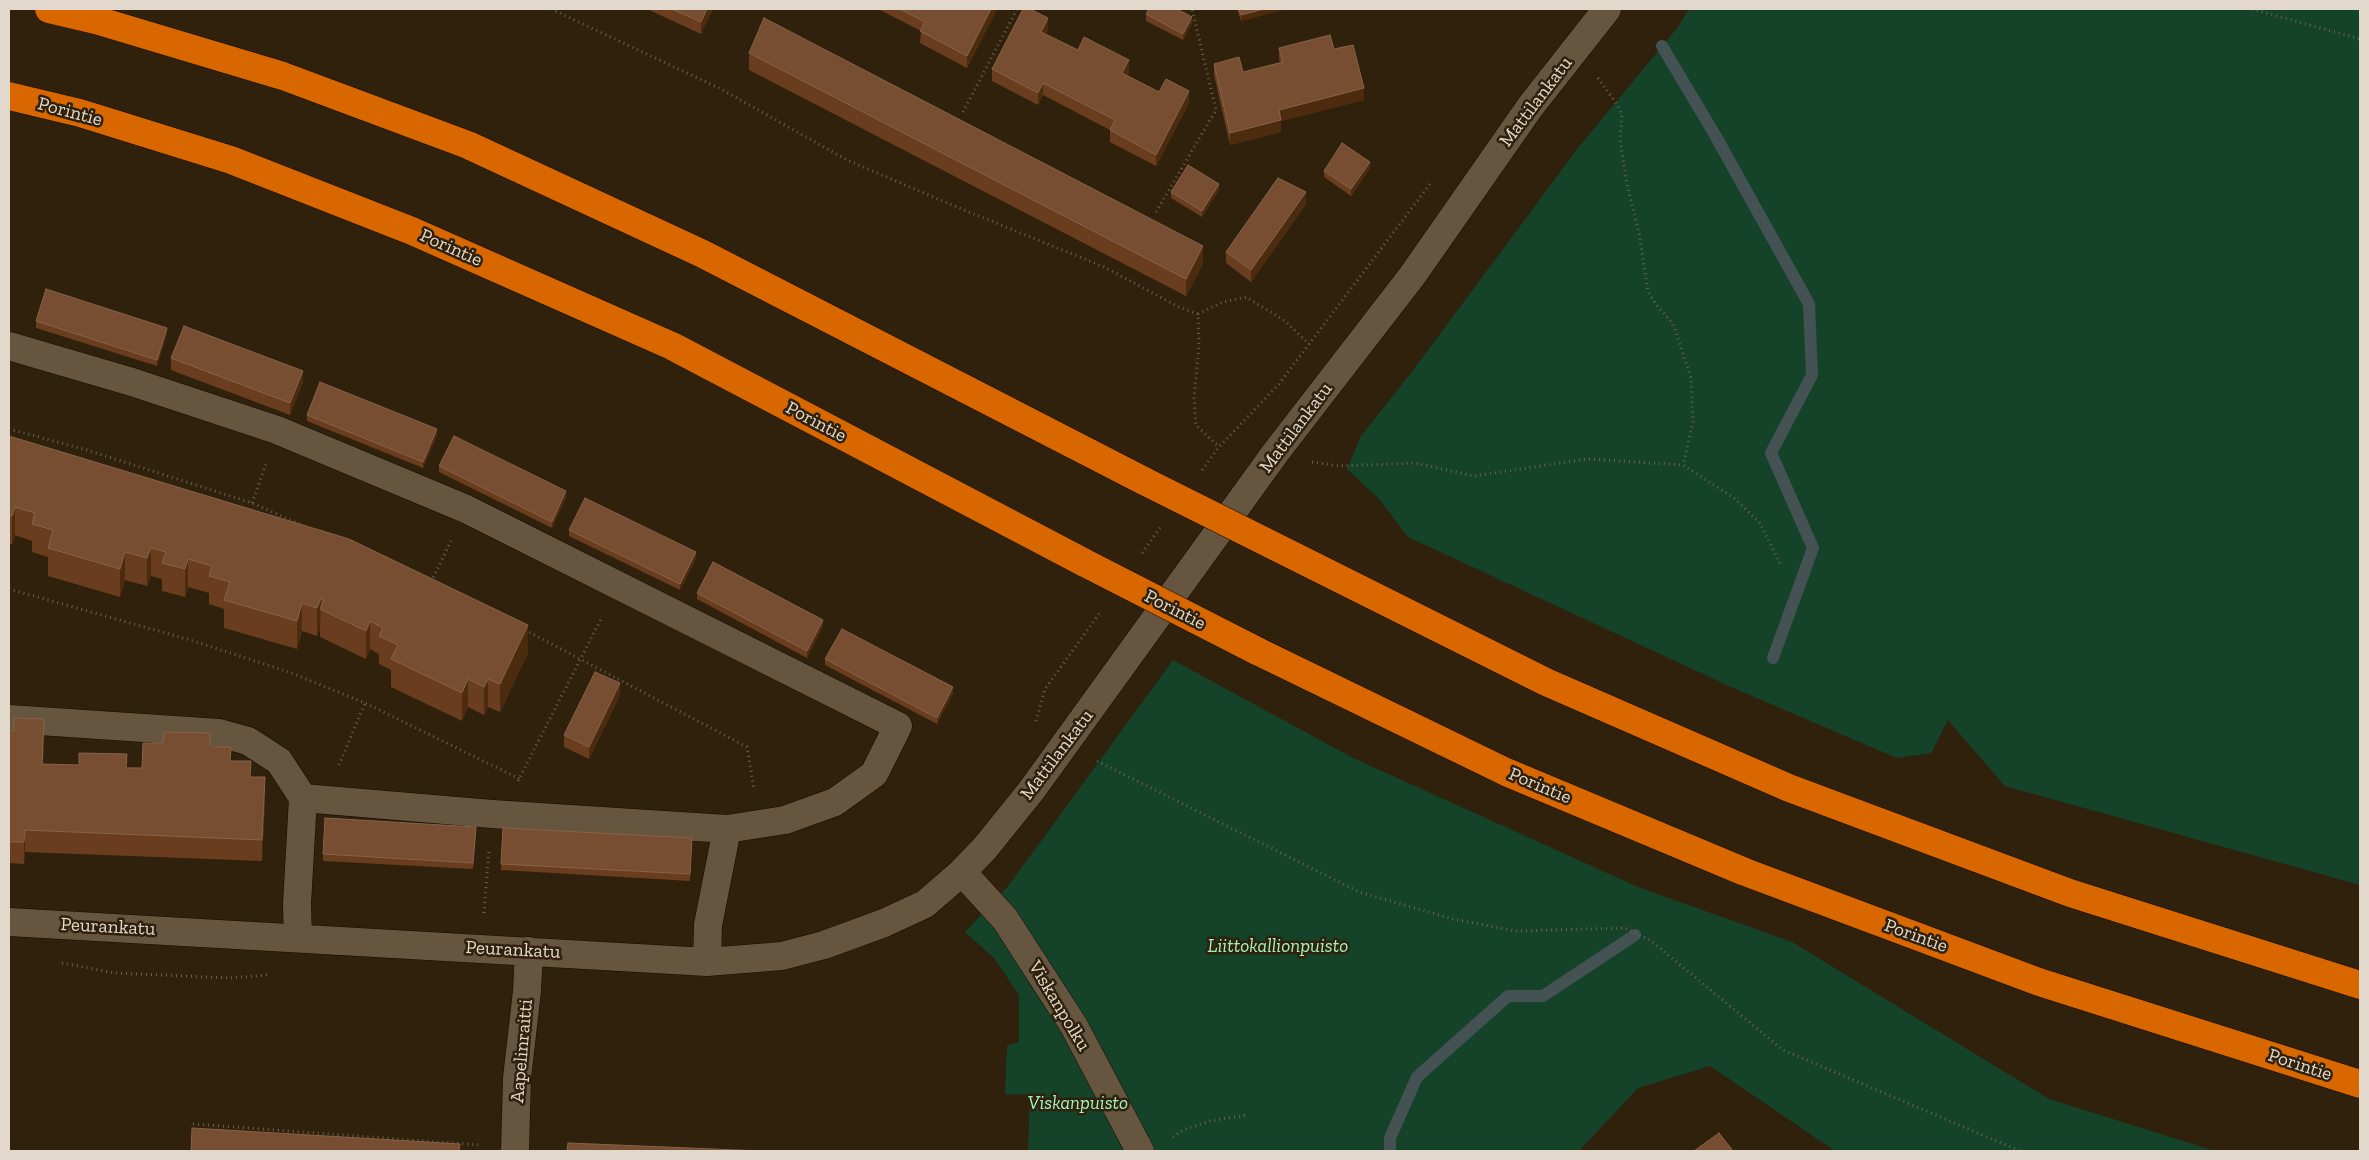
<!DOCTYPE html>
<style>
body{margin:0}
#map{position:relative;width:2369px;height:1160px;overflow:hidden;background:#2f210c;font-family:"Zilla Slab",serif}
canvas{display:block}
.frame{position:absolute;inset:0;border:10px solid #e2d9cc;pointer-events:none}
</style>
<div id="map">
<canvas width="2369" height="1160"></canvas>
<div class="frame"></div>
</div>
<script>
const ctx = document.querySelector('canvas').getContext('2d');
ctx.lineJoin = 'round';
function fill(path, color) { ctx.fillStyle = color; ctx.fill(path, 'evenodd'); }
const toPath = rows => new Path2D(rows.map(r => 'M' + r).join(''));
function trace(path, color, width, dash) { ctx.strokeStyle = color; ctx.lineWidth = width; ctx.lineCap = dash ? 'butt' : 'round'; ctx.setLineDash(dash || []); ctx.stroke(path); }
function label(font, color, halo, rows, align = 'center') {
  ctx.font = font + ' "Zilla Slab",serif'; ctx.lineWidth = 5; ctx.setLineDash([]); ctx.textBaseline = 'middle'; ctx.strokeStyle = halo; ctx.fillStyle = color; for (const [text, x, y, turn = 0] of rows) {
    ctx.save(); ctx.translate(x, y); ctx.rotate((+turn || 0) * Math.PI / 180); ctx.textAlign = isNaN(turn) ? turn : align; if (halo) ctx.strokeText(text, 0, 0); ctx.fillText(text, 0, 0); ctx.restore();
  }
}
fill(toPath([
 [1689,9,2360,9,2360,885,2005,786,1948,720,1931,753,1897,758,1729,686,1408,537,1380,500,1347,469,1361,436,1411,373,1578,148,1678,27],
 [1173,660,1353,758,1638,887,1792,942,2049,1099,2215,1151,1835,1151,1710,1066,1638,1088,1579,1151,1028,1151,1030,1095,1005,1094,1007,1046,1019,1042,1019,995,995,959,965,932,1009,885]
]), '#14432a');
trace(toPath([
 [1662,46,1715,135,1809,304,1812,375,1771,453,1813,548,1773,658],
 [1390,1151,1390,1138,1417,1077,1508,996,1543,996,1635,935]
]), '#455253', 12);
const minor = toPath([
 [9,346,132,382,277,430,466,509,898,726,874,774,835,802,785,820,727,829,708,925,707,962],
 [9,719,219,733,248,741,279,761,303,798,297,904,298,938],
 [303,798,492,814,727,829],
 [962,872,1005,919,1074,1026,1140,1151],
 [9,922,707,962,782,956,824,945,884,923,925,904,962,872,985,848,1031,791,1276,452,1412,276,1530,107,1607,9],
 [515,1151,517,1078,527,991,529,951]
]);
const highway = toPath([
 [49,9,96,20,283,76,468,145,703,254,1146,482],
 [9,96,80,113,231,160,412,231,672,346,1085,563],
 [1314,566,1546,682,1789,788,2070,893,2360,985],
 [1257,651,1506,772,1745,872,2039,982,2360,1084]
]);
trace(minor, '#170a00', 29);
trace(highway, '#170a00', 29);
trace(toPath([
 [551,9,721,89,847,160,952,205,1104,267,1179,307,1198,314,1199,345,1194,397,1196,425,1219,447],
 [2252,9,2360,39],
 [1598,78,1616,103,1622,115,1620,139,1627,185,1639,233,1648,291,1655,303,1673,324,1691,378,1693,422,1683,465],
 [963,112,1017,9],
 [1156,212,1216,110,1192,9],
 [1198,314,1223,302,1246,297,1285,321,1309,344],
 [9,429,87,450,252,503,304,526],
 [1312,462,1339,466,1415,463,1474,476,1587,459,1683,465,1734,498,1760,523,1780,564],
 [1202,470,1219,447,1279,384,1430,184],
 [252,503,266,464],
 [1142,553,1160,528],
 [431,582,451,541],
 [9,589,187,639,289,672,365,703,520,779],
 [525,630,747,747,754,789],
 [1036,721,1045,689,1101,611],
 [1097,761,1359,892,1453,919,1516,931,1625,928,1650,940,1783,1050,2020,1151],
 [339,765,365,703],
 [518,781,602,617],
 [484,913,489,850],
 [62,963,115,973,230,978,267,975],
 [193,1124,480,1145],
 [1173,1137,1183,1130,1210,1121,1247,1115]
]), '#6d614f', 3, [1, 4]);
trace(minor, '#66563f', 28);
trace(highway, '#d86700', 28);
const highwayBridge = toPath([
 [1146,482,1314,566],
 [1085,563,1257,651]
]);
trace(highwayBridge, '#170a00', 29, []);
trace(highwayBridge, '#d86700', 28);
fill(toPath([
 [647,9,713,9,701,34],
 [878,9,997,9,967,68,920,43,921,31],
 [1237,9,1282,9,1282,10,1241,21],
 [1146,14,1192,23,1183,40,1146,21],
 [1048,30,1046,34,1078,50,1129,72,1127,76,1159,92,1189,103,1156,166,1110,142,1110,130,1043,95,1038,105,992,81,992,69],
 [1279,48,1334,49,1364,100,1281,121,1281,132,1230,145,1214,75,1214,64,1243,72,1280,63,1279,59],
 [749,53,1203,264,1186,296,749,70],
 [1370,168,1351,196,1324,177,1324,171],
 [1219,190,1202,217,1171,198,1171,192],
 [1306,204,1251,282,1226,263,1226,252],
 [36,321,167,334,157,366,36,328],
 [171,358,303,382,290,415,171,370],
 [307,415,437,435,423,468,307,421],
 [9,436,528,653,500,712,488,707,484,715,468,707,462,721,391,687,391,670,379,664,379,654,370,649,366,659,320,637,320,628,317,636,302,631,297,649,224,628,224,609,209,604,209,593,188,587,185,597,162,591,162,579,151,576,147,586,125,580,120,597,48,576,48,557,32,552,32,541,15,535,12,544,9,544],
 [439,466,566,497,552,528,439,472],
 [569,530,696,558,680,590,569,536],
 [697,593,823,626,807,658,697,599],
 [825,659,953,693,937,724,825,665],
 [620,695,589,759,564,747,564,735],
 [9,731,14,731,44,740,43,764,142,768,210,747,231,761,251,777,265,799,262,861,25,852,24,864,9,863],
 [503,828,692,838,690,881,501,870],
 [476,833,473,869,323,861,323,854]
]), '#6a3d1e');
fill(toPath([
 [707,9,713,9,701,34,701,22],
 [991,9,997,9,967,68,967,56],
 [1264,9,1282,9,1282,10,1241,21,1241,15],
 [1192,17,1192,23,1183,40,1183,34],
 [1048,18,1048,30,1041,43,1041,32],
 [1129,60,1129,72,1122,85,1122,73],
 [1043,83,1043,95,1038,105,1038,93],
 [1364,88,1364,100,1281,121,1281,132,1230,145,1230,133,1279,110],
 [1189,91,1189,103,1156,166,1156,155],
 [1370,162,1370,168,1351,196,1351,189],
 [1219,184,1219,190,1202,217,1202,211],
 [1306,192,1306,204,1251,282,1251,270],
 [1203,246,1203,264,1186,296,1186,279],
 [167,328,167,334,157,366,157,360],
 [303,371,303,382,290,415,290,403],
 [437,429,437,435,423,468,423,462],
 [566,491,566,497,552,528,552,522],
 [15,507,15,535,12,544,12,516],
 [151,548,151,576,147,586,147,558],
 [125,552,125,580,120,597,120,569],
 [696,552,696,558,680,590,680,584],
 [188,559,188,587,185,597,185,569],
 [321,598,320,628,317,636,317,608],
 [302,603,302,631,297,649,297,621],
 [823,620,823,626,807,658,807,651],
 [370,621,370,649,366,659,366,631],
 [528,625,528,653,500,712,500,684],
 [468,679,468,707,462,721,462,693],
 [488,679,488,707,484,715,484,687],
 [620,683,620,695,589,759,589,747],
 [953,687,953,693,937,724,937,718],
 [44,719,44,740,42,785,42,764],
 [265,777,265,799,262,861,262,840],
 [25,830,25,852,24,864,24,842]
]), '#4d2b0f');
const building = toPath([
 [672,9,707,9,701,22,672,9],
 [900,9,991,9,967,56,920,31,925,22,900,9],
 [1023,9,1030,9,1048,18,1041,32,1078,50,1084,37,1129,60,1122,73,1159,92,1166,79,1189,91,1156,155,1110,130,1115,120,1043,83,1038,93,992,69,1023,9],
 [1149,9,1177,9,1192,17,1183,34,1146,14,1149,9],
 [1239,9,1264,9,1241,15,1239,9],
 [764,18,1203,246,1186,279,749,53,764,18],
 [1330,35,1334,49,1353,45,1364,88,1279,110,1281,120,1230,133,1214,64,1239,57,1243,72,1283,62,1279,48,1330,35],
 [1342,143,1370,162,1351,189,1324,171,1342,143],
 [1188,165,1219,184,1202,211,1171,192,1188,165],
 [1278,178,1306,192,1251,270,1226,252,1278,178],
 [46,289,167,328,157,360,36,321,46,289],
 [184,326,303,371,290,403,171,358,184,326],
 [320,382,437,429,423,462,307,415,320,382],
 [9,436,349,539,528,625,500,684,488,679,484,687,468,679,462,693,391,659,398,645,379,636,383,628,370,621,366,631,320,609,324,600,321,598,317,608,302,603,297,621,224,600,230,582,209,576,212,566,188,559,185,569,162,563,166,552,151,548,147,558,125,552,120,569,48,548,53,530,32,524,35,513,15,507,12,516,9,516,9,436],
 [454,436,566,491,552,522,439,466,454,436],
 [585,498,696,552,680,584,569,530,585,498],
 [713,562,823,620,807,651,697,593,713,562],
 [842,629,953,687,937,718,825,659,842,629],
 [595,672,620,683,589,747,564,735,595,672],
 [14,718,44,719,42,764,79,765,79,753,127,754,126,768,142,768,143,743,163,743,164,732,210,733,210,747,231,747,230,761,251,761,250,777,265,777,262,840,25,830,24,842,9,842,9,731,14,731,14,718],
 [325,818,476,827,473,863,323,854,325,818],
 [503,828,692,838,690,874,501,864,503,828],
 [192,1128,460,1144,459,1151,191,1151,192,1128],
 [1719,1133,1733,1151,1694,1151,1719,1133],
 [568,1143,762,1151,567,1151,568,1143]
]);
fill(building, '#774e31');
trace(building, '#886349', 1);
label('19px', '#e2d9cc', '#2f210c', [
 ["Mattilankatu",1536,102,-53],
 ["Porintie",70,112,15],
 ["Porintie",451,248,24],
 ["Porintie",816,422,28],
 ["Mattilankatu",1296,428,-53],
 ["Porintie",1175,610,27],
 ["Mattilankatu",1057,755,-53],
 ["Porintie",1540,786,23],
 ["Peurankatu",108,927,3],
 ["Porintie",1916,936,20],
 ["Peurankatu",513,950,3],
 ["Viskanpolku",1059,1006,59],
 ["Aapelinraitti",522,1051,-85],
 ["Porintie",2300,1065,18]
]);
label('italic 19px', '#9ff5c0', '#2f210c', [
 ["Liittokallionpuisto",1278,947],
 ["Viskanpuisto",1078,1104]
]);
</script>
